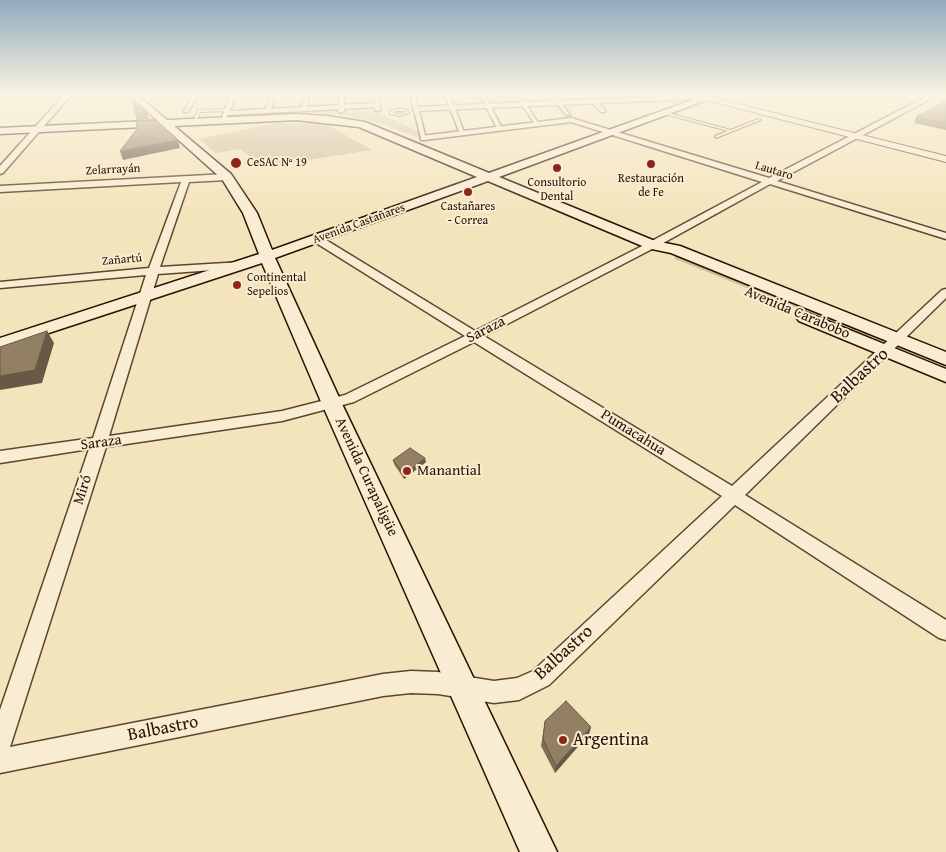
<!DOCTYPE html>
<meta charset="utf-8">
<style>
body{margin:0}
canvas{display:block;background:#f4e4bc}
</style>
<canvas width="946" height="852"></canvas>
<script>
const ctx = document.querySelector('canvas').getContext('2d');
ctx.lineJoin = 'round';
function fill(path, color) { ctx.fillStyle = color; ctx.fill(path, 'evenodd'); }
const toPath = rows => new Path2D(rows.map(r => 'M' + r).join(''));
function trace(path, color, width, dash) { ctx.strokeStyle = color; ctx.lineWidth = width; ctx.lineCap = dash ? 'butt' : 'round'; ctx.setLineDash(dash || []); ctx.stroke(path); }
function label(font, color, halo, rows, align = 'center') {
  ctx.font = font + ' "Gentium Book Plus",serif'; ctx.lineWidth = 4; ctx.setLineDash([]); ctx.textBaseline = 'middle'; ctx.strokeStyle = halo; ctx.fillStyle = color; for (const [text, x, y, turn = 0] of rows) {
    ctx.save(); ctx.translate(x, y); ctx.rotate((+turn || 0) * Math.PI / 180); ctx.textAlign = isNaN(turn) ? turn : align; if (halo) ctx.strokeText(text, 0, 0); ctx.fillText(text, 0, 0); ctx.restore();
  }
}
fill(toPath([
 [340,108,340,111,375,111,421,133,422,139,384,124,343,115,306,112,243,114],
 [276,123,307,123,328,125,372,150,262,167,240,149,216,153,199,139],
 [680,255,871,331,872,335,866,336,675,259,675,256]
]), '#d1c09c');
const service = toPath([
 [227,109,228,111,200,112,197,119,194,118,198,110,227,109],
 [395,109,406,109,409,113,400,116,390,114,390,112,395,109],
 [396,111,404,111,405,113,400,114,394,113,396,111],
 [665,112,731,130,758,119,761,120,716,138,715,136,728,131,665,114,665,112]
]);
const pedestrian = toPath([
 [193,95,198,95,188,112,184,112,193,95],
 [270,95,275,95,271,111,268,113,265,111,270,95],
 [305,95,309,95,307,109,304,111,301,109,305,95],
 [340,95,344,95,344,111,341,113,338,111,340,95],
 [375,95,379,95,380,111,375,110,375,95],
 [410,95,415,95,426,139,421,138,410,95],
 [445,95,450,95,465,135,460,134,445,95],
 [480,95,485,95,502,129,497,128,480,95],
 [515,95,520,95,539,124,535,124,515,95],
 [550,95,555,95,570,115,566,115,550,95],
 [585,95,590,95,605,110,605,112,601,112,585,95]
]);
const minor = toPath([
 [64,95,71,95,3,173,0,174,0,166,64,95],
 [130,95,137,95,168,121,168,125,162,125,130,95],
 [230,95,236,95,230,111,378,103,381,105,378,107,228,115,225,120,221,120,230,95],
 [688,95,699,97,696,99,416,111,413,109,416,107,688,95],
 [929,95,938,95,777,181,946,233,946,239,770,184,656,247,484,336,732,486,942,290,946,289,946,298,745,495,946,620,946,640,939,638,735,505,549,685,519,700,494,703,438,694,411,693,383,696,0,773,0,710,89,449,0,463,0,451,93,438,146,275,0,288,0,282,149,268,181,182,0,192,0,186,227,174,231,177,227,180,189,182,160,267,242,262,247,265,242,268,158,274,109,436,282,411,345,395,465,336,313,241,313,237,321,237,475,331,648,243,762,182,571,122,424,140,421,140,421,136,571,118,769,178,929,95],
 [474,342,722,496,533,671,517,678,494,681,438,672,411,671,383,674,10,747,106,447,282,421,354,402,474,342]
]);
const tertiary = toPath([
 [687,95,702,95,946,156,946,162,687,95]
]);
const secondary = toPath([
 [706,95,720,95,499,177,655,241,680,246,946,352,946,365,671,253,647,248,488,181,275,258,342,404,557,852,520,852,322,404,262,263,0,349,0,338,259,254,243,213,222,179,163,126,0,134,0,128,296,114,327,116,365,122,489,173,706,95],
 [296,120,359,127,477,177,272,250,257,213,231,174,174,126,296,120],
 [805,312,946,369,946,382,799,321,796,317,799,313,805,312]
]);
trace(service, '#5c462f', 2);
trace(pedestrian, '#5c462f', 3);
trace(minor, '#5c462f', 3);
trace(tertiary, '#5c462f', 2);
trace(secondary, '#291200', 3);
fill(service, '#f8edd3');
fill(pedestrian, '#f8edd3');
fill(minor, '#f8edd3');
fill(tertiary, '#f8edd3');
fill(secondary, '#f8edd3');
fill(toPath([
 [946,100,946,130,914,123,916,117],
 [135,113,147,113,149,119,137,120],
 [393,460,426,462,404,479,394,464],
 [545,721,591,727,589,734,555,773,541,746]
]), '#7e6d54');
fill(toPath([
 [178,140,180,148,123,160,120,151],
 [47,331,54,343,42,383,0,390,0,376],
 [425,458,426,462,404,479,404,475],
 [591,727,589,734,555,773,556,766]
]), '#675945');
const building = toPath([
 [946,100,946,123,916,117,946,100],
 [133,102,147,113,135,113,133,102],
 [156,120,178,140,120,151,137,129,136,121,156,120],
 [47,331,35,370,0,376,0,347,47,331],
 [410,448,425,458,404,475,393,460,410,448],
 [566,701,591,727,556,766,543,739,545,721,566,701]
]);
fill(building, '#937f62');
trace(building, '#675945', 1);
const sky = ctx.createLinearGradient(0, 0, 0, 215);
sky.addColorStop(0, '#91abbd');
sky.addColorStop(0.44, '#faf3e1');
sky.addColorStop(1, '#faf3e100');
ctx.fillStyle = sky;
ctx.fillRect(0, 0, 946, 215);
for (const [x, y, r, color] of [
 [236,163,6,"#8f2418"],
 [651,164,5,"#8f2418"],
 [557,168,5,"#8f2418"],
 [468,192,5,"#8f2418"],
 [237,285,5,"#8f2418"],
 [407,471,5,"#8f2418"],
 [563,740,5,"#8f2418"]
]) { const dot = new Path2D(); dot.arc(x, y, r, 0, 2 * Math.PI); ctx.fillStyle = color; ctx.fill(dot); trace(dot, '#f8edd3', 2); }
label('12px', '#291200', '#f8edd3', [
 ["CeSAC Nº 19",247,163,"left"],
 ["Restauración",651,179],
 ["de Fe",651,193],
 ["Consultorio",557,183],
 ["Dental",557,197],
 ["Castañares",468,207],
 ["- Correa",468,221],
 ["Continental",247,278,"left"],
 ["Sepelios",247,292,"left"]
]);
label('12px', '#291200', '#f8edd3', [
 ["Zelarrayán",113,170,-3],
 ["Lautaro",774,171,17],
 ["Avenida Castañares",359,224,-20],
 ["Zañartú",122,260,-5]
]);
label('15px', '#291200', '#f8edd3', [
 ["Avenida Carabobo",797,313,23],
 ["Saraza",486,330,-27],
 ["Pumacahua",633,433,32],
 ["Saraza",101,443,-8],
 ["Avenida Curapaligüe",366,477,65],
 ["Miró",83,490,-72]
]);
label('15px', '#291200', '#f8edd3', [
 ["Manantial",417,471]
], 'left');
label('18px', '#291200', '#f8edd3', [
 ["Balbastro",860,376,-43],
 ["Balbastro",564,653,-42],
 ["Balbastro",163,729,-11]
]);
label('18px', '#291200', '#f8edd3', [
 ["Argentina",573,740]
], 'left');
</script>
